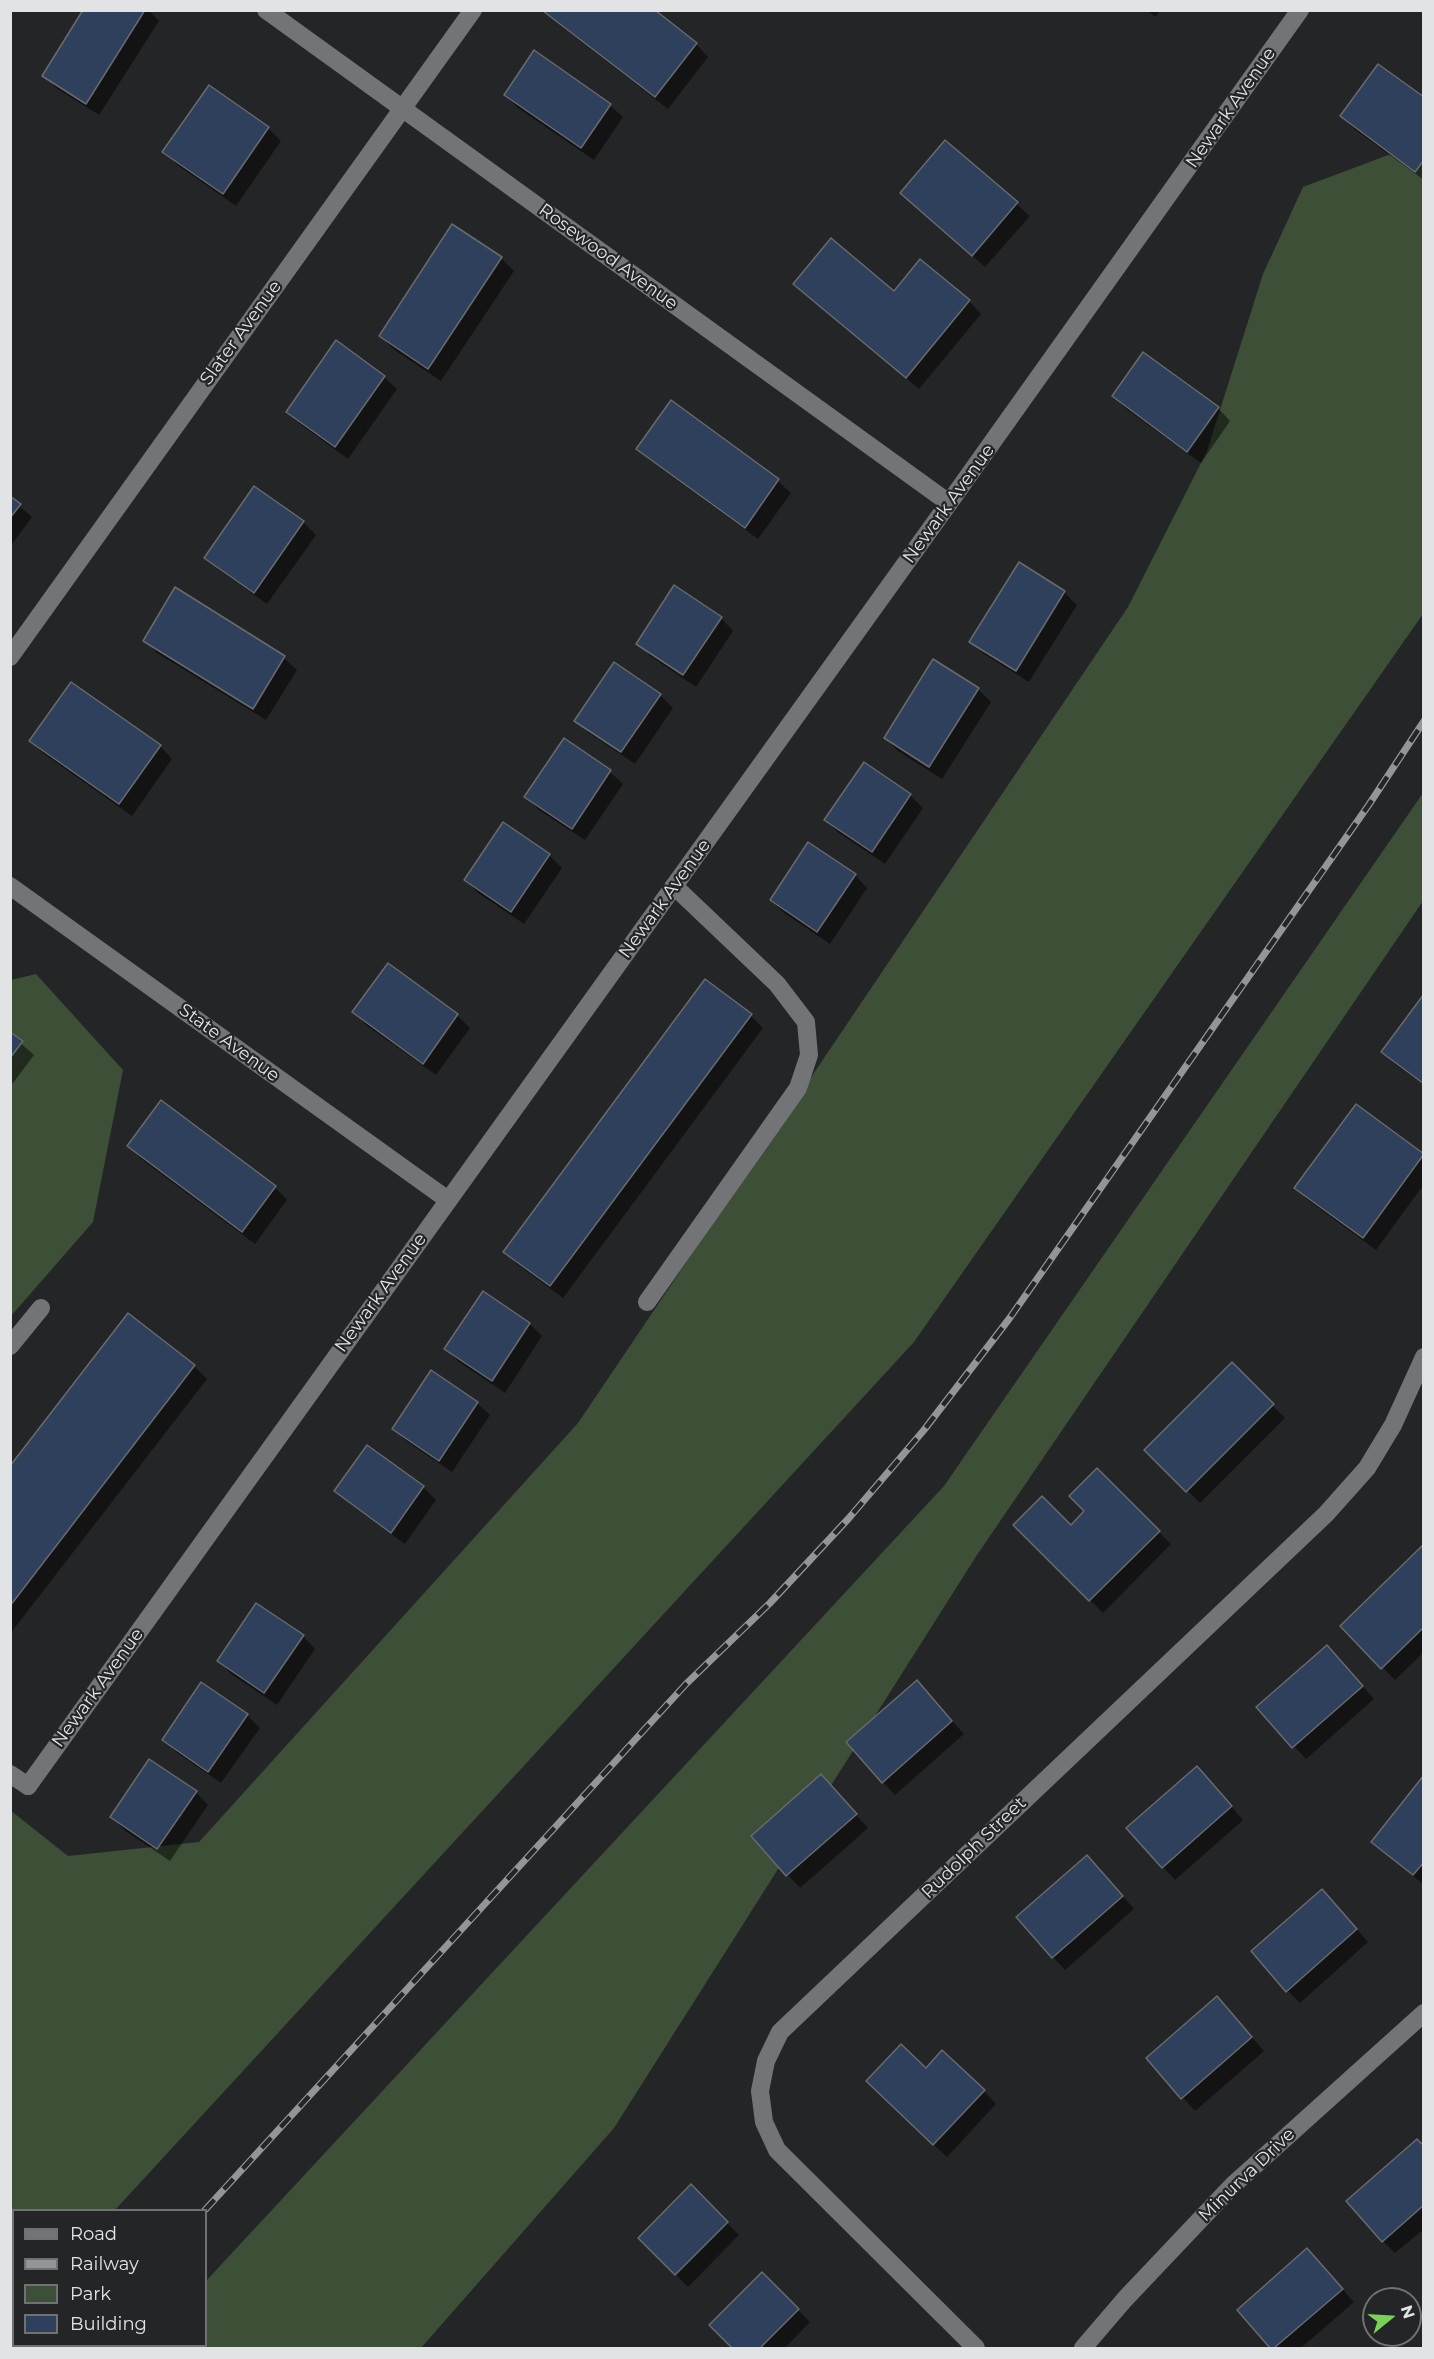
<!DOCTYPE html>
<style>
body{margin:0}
#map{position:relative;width:1434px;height:2359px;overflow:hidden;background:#242527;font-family:Montserrat,sans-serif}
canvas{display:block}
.frame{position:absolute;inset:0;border:12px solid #e2e3e5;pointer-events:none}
.legend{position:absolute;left:12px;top:2209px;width:195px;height:138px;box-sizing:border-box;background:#242527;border:2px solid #707173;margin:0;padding:8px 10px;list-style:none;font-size:18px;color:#e2e3e5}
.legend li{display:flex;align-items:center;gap:12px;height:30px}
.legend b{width:30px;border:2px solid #707173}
.north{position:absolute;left:1362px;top:2287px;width:60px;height:60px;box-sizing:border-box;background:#242527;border:2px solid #707173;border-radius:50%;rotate:72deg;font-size:16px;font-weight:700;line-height:24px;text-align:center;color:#e2e3e5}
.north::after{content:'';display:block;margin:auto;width:21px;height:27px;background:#78d158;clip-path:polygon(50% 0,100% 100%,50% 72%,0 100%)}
</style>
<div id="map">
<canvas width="1434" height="2359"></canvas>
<div class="frame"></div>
<ul class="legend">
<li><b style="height:8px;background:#737477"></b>Road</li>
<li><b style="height:8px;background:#949597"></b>Railway</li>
<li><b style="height:16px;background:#3d4f37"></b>Park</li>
<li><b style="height:16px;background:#2f405d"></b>Building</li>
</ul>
<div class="north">N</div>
</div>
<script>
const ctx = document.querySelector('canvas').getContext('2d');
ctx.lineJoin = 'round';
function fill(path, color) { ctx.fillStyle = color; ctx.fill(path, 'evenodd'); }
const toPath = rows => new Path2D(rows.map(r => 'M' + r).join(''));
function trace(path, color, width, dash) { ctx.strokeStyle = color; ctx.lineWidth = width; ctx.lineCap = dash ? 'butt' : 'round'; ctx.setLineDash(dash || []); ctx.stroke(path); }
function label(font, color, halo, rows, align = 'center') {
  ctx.font = font + ' Montserrat,sans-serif'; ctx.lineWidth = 4.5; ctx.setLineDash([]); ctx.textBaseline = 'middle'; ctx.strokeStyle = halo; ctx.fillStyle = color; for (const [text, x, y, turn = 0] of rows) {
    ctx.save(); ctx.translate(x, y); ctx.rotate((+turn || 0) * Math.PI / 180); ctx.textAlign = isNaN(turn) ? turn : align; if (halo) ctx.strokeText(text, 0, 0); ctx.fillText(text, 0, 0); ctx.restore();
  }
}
fill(toPath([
 [1423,142,1423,614,914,1342,115,2210,14,2210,14,2320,11,2324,10,1810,68,1856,199,1842,578,1423,1128,607,1207,451,1263,274,1303,187],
 [1423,793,1423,901,977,1555,614,2128,421,2348,143,2348,146,2346,206,2346,206,2281,944,1486],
 [36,974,123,1070,93,1222,11,1316,11,980]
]), '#3d4f37');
fill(toPath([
 [85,10,149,10,159,21,99,115,56,88,44,75],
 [653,10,696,44,708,57,668,109,557,23,545,11],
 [1147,10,1161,10,1155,17],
 [209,87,268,128,281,141,236,206,176,164,164,151],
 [505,95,610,105,623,117,594,160,518,108],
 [1424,99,1424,180,1354,129,1342,116],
 [946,142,1030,216,985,267,902,193],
 [501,258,514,271,441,381,393,349,381,336],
 [795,284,969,301,981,314,919,389],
 [384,377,397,389,348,459,300,424,288,412],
 [1114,396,1218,408,1230,421,1201,463,1126,409],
 [671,402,778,481,791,493,758,539,651,461,638,448],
 [255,488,303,522,316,535,267,604,219,570,206,558],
 [10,498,32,517,10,547],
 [1019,564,1064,592,1077,605,1029,682,984,654,971,642],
 [176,590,284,658,297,670,266,720,157,653,145,640],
 [721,618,733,631,696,687,650,656,638,643],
 [978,689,991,702,942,779,898,751,885,738],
 [660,695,673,708,635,764,589,733,576,721],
 [564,740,610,772,623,784,585,840,539,810,526,797],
 [31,741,160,746,172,759,132,816,44,754],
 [864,764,910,795,923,808,885,864,839,833,826,820],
 [549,855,562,868,524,924,478,893,466,880],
 [855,875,867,888,830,944,784,913,771,900],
 [388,965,457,1015,470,1028,436,1075,366,1025,354,1012],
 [1424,996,1424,1085,1396,1065,1383,1052],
 [751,1016,763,1028,563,1298,517,1264,505,1252],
 [10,1034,34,1055,10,1087],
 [1356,1106,1424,1156,1424,1184,1376,1250,1309,1201,1296,1188],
 [129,1146,275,1187,287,1200,255,1244,141,1159],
 [484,1293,530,1324,542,1336,505,1393,459,1362,446,1349],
 [128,1315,194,1366,207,1379,10,1634,10,1468],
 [1232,1365,1285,1418,1200,1503,1147,1450],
 [477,1403,490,1415,452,1472,406,1441,394,1428],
 [368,1447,423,1487,436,1500,405,1544,349,1503,336,1491],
 [1097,1471,1171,1544,1103,1613,1015,1525,1071,1527,1086,1511],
 [1424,1546,1424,1652,1395,1680,1342,1626],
 [303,1636,315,1649,277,1705,231,1674,219,1661],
 [1339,1660,1374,1699,1306,1759,1258,1707],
 [929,1695,964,1734,895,1795,883,1782],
 [247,1715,260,1728,221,1783,176,1752,164,1739],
 [821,1776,868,1828,800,1888,753,1836],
 [1424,1778,1424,1885,1373,1842],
 [1209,1780,1243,1820,1175,1880,1163,1867],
 [196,1792,208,1805,170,1861,124,1830,112,1817],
 [1100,1870,1134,1909,1065,1970,1053,1957],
 [1334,1903,1368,1942,1300,2003,1287,1990],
 [1229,2011,1264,2051,1195,2111,1148,2059],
 [926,2071,984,2091,996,2104,947,2157,880,2094],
 [1424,2147,1424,2229,1395,2253,1383,2241],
 [691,2187,739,2235,688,2287,640,2238],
 [1307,2250,1354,2302,1301,2348,1272,2348,1239,2310],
 [762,2274,810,2322,785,2348,734,2348,711,2325]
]), '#0007');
const building = toPath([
 [83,10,145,10,86,104,42,76,83,10],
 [655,10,697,43,655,97,543,11,655,10],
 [534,50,611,104,581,148,504,95,534,50],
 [1378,64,1424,97,1424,160,1415,172,1340,116,1378,64],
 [209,85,269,127,223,194,162,152,209,85],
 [945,140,1018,202,972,256,900,193,945,140],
 [452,224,502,257,428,369,379,336,452,224],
 [831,238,894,291,920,259,970,300,906,378,793,284,831,238],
 [336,340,385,376,335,447,286,412,336,340],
 [1143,352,1219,407,1187,452,1112,396,1143,352],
 [671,400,779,479,745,528,636,449,671,400],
 [254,486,304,521,254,593,204,558,254,486],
 [10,496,21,504,10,518,10,496],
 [1019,562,1065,591,1016,671,969,642,1019,562],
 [674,585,722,617,683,675,636,644,674,585],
 [175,587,285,656,253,709,143,641,175,587],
 [933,659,979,688,929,767,884,738,933,659],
 [614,662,661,694,621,752,574,721,614,662],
 [71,682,161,745,119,804,29,741,71,682],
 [564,738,611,770,572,829,524,797,564,738],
 [864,762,911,794,872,852,824,820,864,762],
 [503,822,550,854,511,912,464,880,503,822],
 [808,842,856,874,817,932,770,900,808,842],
 [388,963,458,1014,423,1064,352,1012,388,963],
 [705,979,752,1014,550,1286,503,1252,705,979],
 [1424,994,1424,1084,1381,1052,1424,994],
 [10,1032,23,1041,10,1058,10,1032],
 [161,1100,276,1186,242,1232,127,1146,161,1100],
 [1356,1104,1424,1154,1363,1238,1294,1188,1356,1104],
 [483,1291,530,1323,492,1381,444,1349,483,1291],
 [128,1313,195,1365,10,1606,10,1466,128,1313],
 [1232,1362,1274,1404,1186,1492,1144,1450,1232,1362],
 [431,1370,478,1402,439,1461,392,1429,431,1370],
 [367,1445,424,1486,391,1533,334,1491,367,1445],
 [1097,1468,1160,1531,1089,1601,1013,1525,1042,1496,1071,1525,1084,1511,1069,1496,1097,1468],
 [1424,1544,1424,1627,1381,1669,1340,1626,1424,1544],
 [256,1603,304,1635,264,1693,217,1661,256,1603],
 [1327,1645,1363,1686,1292,1748,1256,1707,1327,1645],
 [917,1680,952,1721,882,1783,846,1742,917,1680],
 [201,1682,248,1714,208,1772,162,1740,201,1682],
 [149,1759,197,1791,157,1849,110,1817,149,1759],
 [1197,1766,1232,1806,1162,1868,1126,1828,1197,1766],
 [821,1774,857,1814,786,1876,751,1836,821,1774],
 [1424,1775,1424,1862,1413,1875,1371,1842,1424,1775],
 [1087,1855,1123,1896,1052,1958,1016,1917,1087,1855],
 [1322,1889,1357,1929,1286,1992,1251,1951,1322,1889],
 [1217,1996,1252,2037,1181,2099,1146,2058,1217,1996],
 [901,2044,926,2068,942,2050,985,2090,933,2145,866,2081,901,2044],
 [1417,2139,1424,2146,1424,2205,1382,2242,1346,2201,1417,2139],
 [691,2184,728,2222,675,2275,638,2238,691,2184],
 [1307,2248,1343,2289,1274,2348,1270,2348,1237,2310,1307,2248],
 [762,2272,799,2309,760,2348,732,2348,709,2325,762,2272]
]);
fill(building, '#2f405d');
trace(building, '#686a6c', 1.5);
trace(toPath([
 [647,1302,798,1088,809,1055,806,1022,777,984,674,886],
 [10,1346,41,1308],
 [10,1774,28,1786]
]), '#737477', 18);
trace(toPath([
 [266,10,949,503],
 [10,657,473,10],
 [10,886,448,1200],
 [28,1786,949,503,1300,10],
 [976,2348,777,2150,764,2122,760,2091,766,2061,780,2032,1326,1514,1367,1468,1393,1425,1424,1357],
 [1083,2348,1125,2299,1233,2185,1424,2013]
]), '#737477', 18);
const rail = toPath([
 [205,2210,686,1684,770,1603,849,1518,924,1430,1009,1319,1368,806,1424,721],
 [79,2348,82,2346]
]);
trace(rail, '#949597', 7);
trace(rail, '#242527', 4.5, [14]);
label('18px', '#e2e3e5', '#242527', [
 ["Newark Avenue",1231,108,-55],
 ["Rosewood Avenue",608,257,36],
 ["Slater Avenue",241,333,-54],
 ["Newark Avenue",949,504,-54],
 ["Newark Avenue",665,899,-54],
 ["State Avenue",229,1043,36],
 ["Newark Avenue",381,1293,-54],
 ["Newark Avenue",98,1688,-54],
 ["Rudolph Street",974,1848,-44],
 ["Minurva Drive",1247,2175,-44]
]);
</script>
